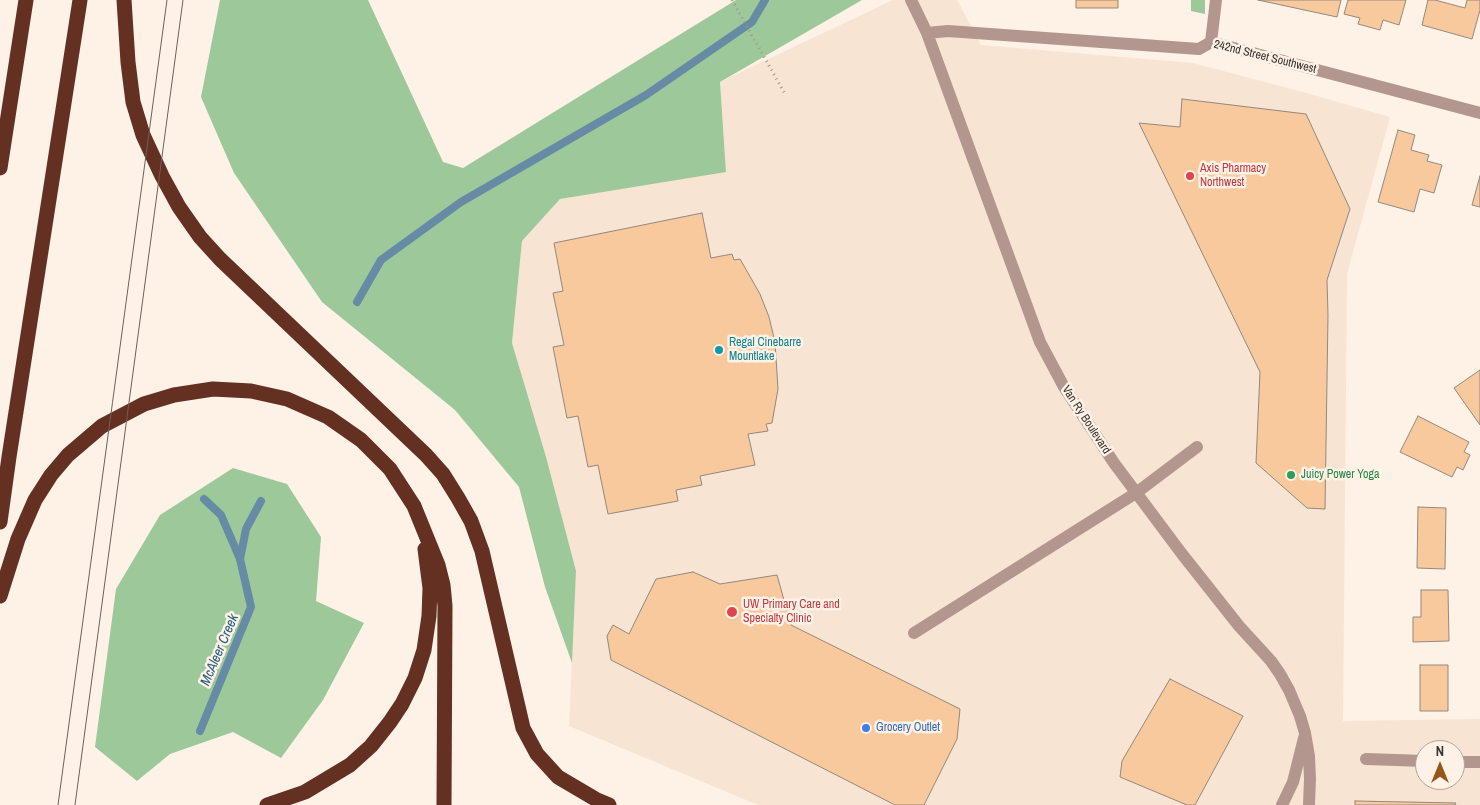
<!DOCTYPE html>
<style>
body{margin:0}
#map{position:relative;width:1480px;height:805px;overflow:hidden;background:#fef1e5;font-family:"Archivo Narrow",sans-serif}
canvas{display:block}
.north{position:absolute;left:1415px;top:740px;width:50px;height:50px;box-sizing:border-box;background:#fef1e5;border:1px solid #afa59c;border-radius:50%;rotate:0deg;font-size:14px;font-weight:700;line-height:20px;text-align:center;color:#38332e}
.north::after{content:'';display:block;margin:auto;width:18px;height:22px;background:#94561b;clip-path:polygon(50% 0,100% 100%,50% 72%,0 100%)}
</style>
<div id="map">
<canvas width="1480" height="805"></canvas>
<div class="north">N</div>
</div>
<script>
const ctx = document.querySelector('canvas').getContext('2d');
ctx.lineJoin = 'round';
function fill(path, color) { ctx.fillStyle = color; ctx.fill(path, 'evenodd'); }
const toPath = rows => new Path2D(rows.map(r => 'M' + r).join(''));
function trace(path, color, width, dash) { ctx.strokeStyle = color; ctx.lineWidth = width; ctx.lineCap = dash ? 'butt' : 'round'; ctx.setLineDash(dash || []); ctx.stroke(path); }
function label(font, color, halo, rows, align = 'center') {
  ctx.font = font + ' "Archivo Narrow",sans-serif'; ctx.lineWidth = 5; ctx.setLineDash([]); ctx.textBaseline = 'middle'; ctx.strokeStyle = halo; ctx.fillStyle = color; for (const [text, x, y, turn = 0] of rows) {
    ctx.save(); ctx.translate(x, y); ctx.rotate((+turn || 0) * Math.PI / 180); ctx.textAlign = isNaN(turn) ? turn : align; if (halo) ctx.strokeText(text, 0, 0); ctx.fillText(text, 0, 0); ctx.restore();
  }
}
fill(toPath([
 [893,0,957,0,981,45,1193,63,1310,94,1390,117,1347,274,1343,721,1480,719,1480,805,758,805,569,726,576,571,512,343,522,241,560,199,726,170,720,82],
 [1425,750,1455,750,1455,780,1425,780]
]), '#f7e4d3');
fill(toPath([
 [220,0,368,0,443,162,463,168,736,0,862,0,720,82,726,172,560,199,522,241,512,343,546,457,576,571,572,663,545,587,519,487,455,410,322,302,234,173,201,97],
 [1191,0,1205,0,1205,14,1191,11],
 [233,468,287,484,321,537,316,601,364,623,323,700,281,758,233,732,170,754,137,781,95,747,116,589,160,515]
]), '#9dc89a');
trace(toPath([
 [357,302,381,260,461,202,646,95,752,22,765,0],
 [240,559,246,529,261,501],
 [200,731,251,607,240,559,221,515,204,499]
]), '#688ba5', 8);
const building = toPath([
 [1076,0,1118,0,1118,8,1076,8,1076,0],
 [1258,0,1341,0,1337,17,1258,0],
 [1348,0,1406,0,1399,25,1383,20,1380,30,1358,24,1360,18,1344,14,1348,0],
 [1428,0,1435,0,1465,8,1467,0,1480,0,1480,10,1472,39,1422,25,1428,0],
 [1182,99,1306,114,1350,209,1327,280,1328,315,1325,509,1307,508,1256,463,1260,372,1139,123,1180,127,1182,99],
 [1398,130,1415,135,1411,150,1429,155,1427,161,1442,165,1434,193,1420,189,1414,212,1378,202,1398,130],
 [1480,176,1480,207,1472,205,1480,176],
 [702,213,711,258,732,254,734,260,740,259,760,294,769,317,775,342,778,389,772,423,766,424,768,431,748,434,755,465,700,476,702,485,676,490,678,501,608,514,598,465,588,467,578,416,567,418,553,347,564,345,553,293,563,291,554,243,702,213],
 [1480,370,1480,425,1454,388,1480,370],
 [1418,416,1469,442,1464,452,1470,455,1463,470,1457,467,1452,477,1400,452,1418,416],
 [1418,507,1446,508,1445,569,1417,568,1418,507],
 [693,572,720,584,777,575,791,625,960,709,957,739,924,805,895,805,611,660,607,636,613,625,629,634,656,579,693,572],
 [1421,590,1448,590,1449,641,1413,642,1413,617,1421,617,1421,590],
 [1420,665,1448,665,1448,711,1420,711,1420,665],
 [1170,679,1243,716,1195,805,1187,805,1120,777,1122,761,1170,679],
 [1355,801,1456,803,1455,805,1355,805,1355,801]
]);
fill(building, '#f8c99c');
trace(building, '#94887d', 1);
trace(toPath([
 [732,0,785,94]
]), '#a0978e', 3, [1, 4]);
trace(toPath([
 [911,0,927,33,1040,342,1064,387,1114,463,1182,554,1239,626,1271,661,1280,674,1289,690,1300,716,1305,733,1309,756,1310,779,1309,805],
 [927,33,948,31,1199,49,1211,42,1480,113],
 [1211,42,1216,0],
 [914,633,1136,493,1197,447],
 [1366,759,1425,761],
 [1455,762,1480,762],
 [1282,805,1293,782,1304,738]
]), '#b3978f', 12);
trace(toPath([
 [124,0,128,62,133,102,143,135,162,176,179,207,200,237,220,259,426,455,443,474,458,498,471,521,482,551,523,728,537,754,558,777,597,800,609,805],
 [0,168,26,0],
 [0,522,9,457,80,0],
 [0,596,18,539,35,500,51,475,68,455,102,426,144,404,174,395,213,389,251,391,287,399,328,417,361,440,390,469,414,506,438,565,443,585,445,606,444,805],
 [267,805,305,792,350,765,371,746,390,722,402,704,415,678,424,650,429,616,430,588,425,549]
]), '#643021', 15);
trace(toPath([
 [58,805,167,0],
 [75,805,183,0]
]), '#69625c', 1);
for (const [x, y, r, color] of [
 [1190,176,5,"#e0444e"],
 [719,350,5,"#0f9aa8"],
 [1291,475,5,"#2e9e5b"],
 [732,612,6,"#e0444e"],
 [866,728,5,"#3f7fe0"]
]) { const dot = new Path2D(); dot.arc(x, y, r, 0, 2 * Math.PI); ctx.fillStyle = color; ctx.fill(dot); trace(dot, '#fef1e5', 2); }
label('12px', '#38332e', '#fef1e5', [
 ["242nd Street Southwest",1265,57,14],
 ["Van Ry Boulevard",1086,420,57]
]);
label('12px', '#be3a42', '#fef1e5', [
 ["Axis Pharmacy",1200,169],
 ["Northwest",1200,183],
 ["UW Primary Care and",743,605],
 ["Specialty Clinic",743,619]
], 'left');
label('12px', '#0d838f', '#fef1e5', [
 ["Regal Cinebarre",729,343],
 ["Mountlake",729,357]
], 'left');
label('12px', '#27864d', '#fef1e5', [
 ["Juicy Power Yoga",1301,475]
], 'left');
label('12px', '#366cbe', '#fef1e5', [
 ["Grocery Outlet",876,728]
], 'left');
label('italic 14px', '#225d84', '#fef1e5', [
 ["McAleer Creek",220,650,-67]
]);
</script>
